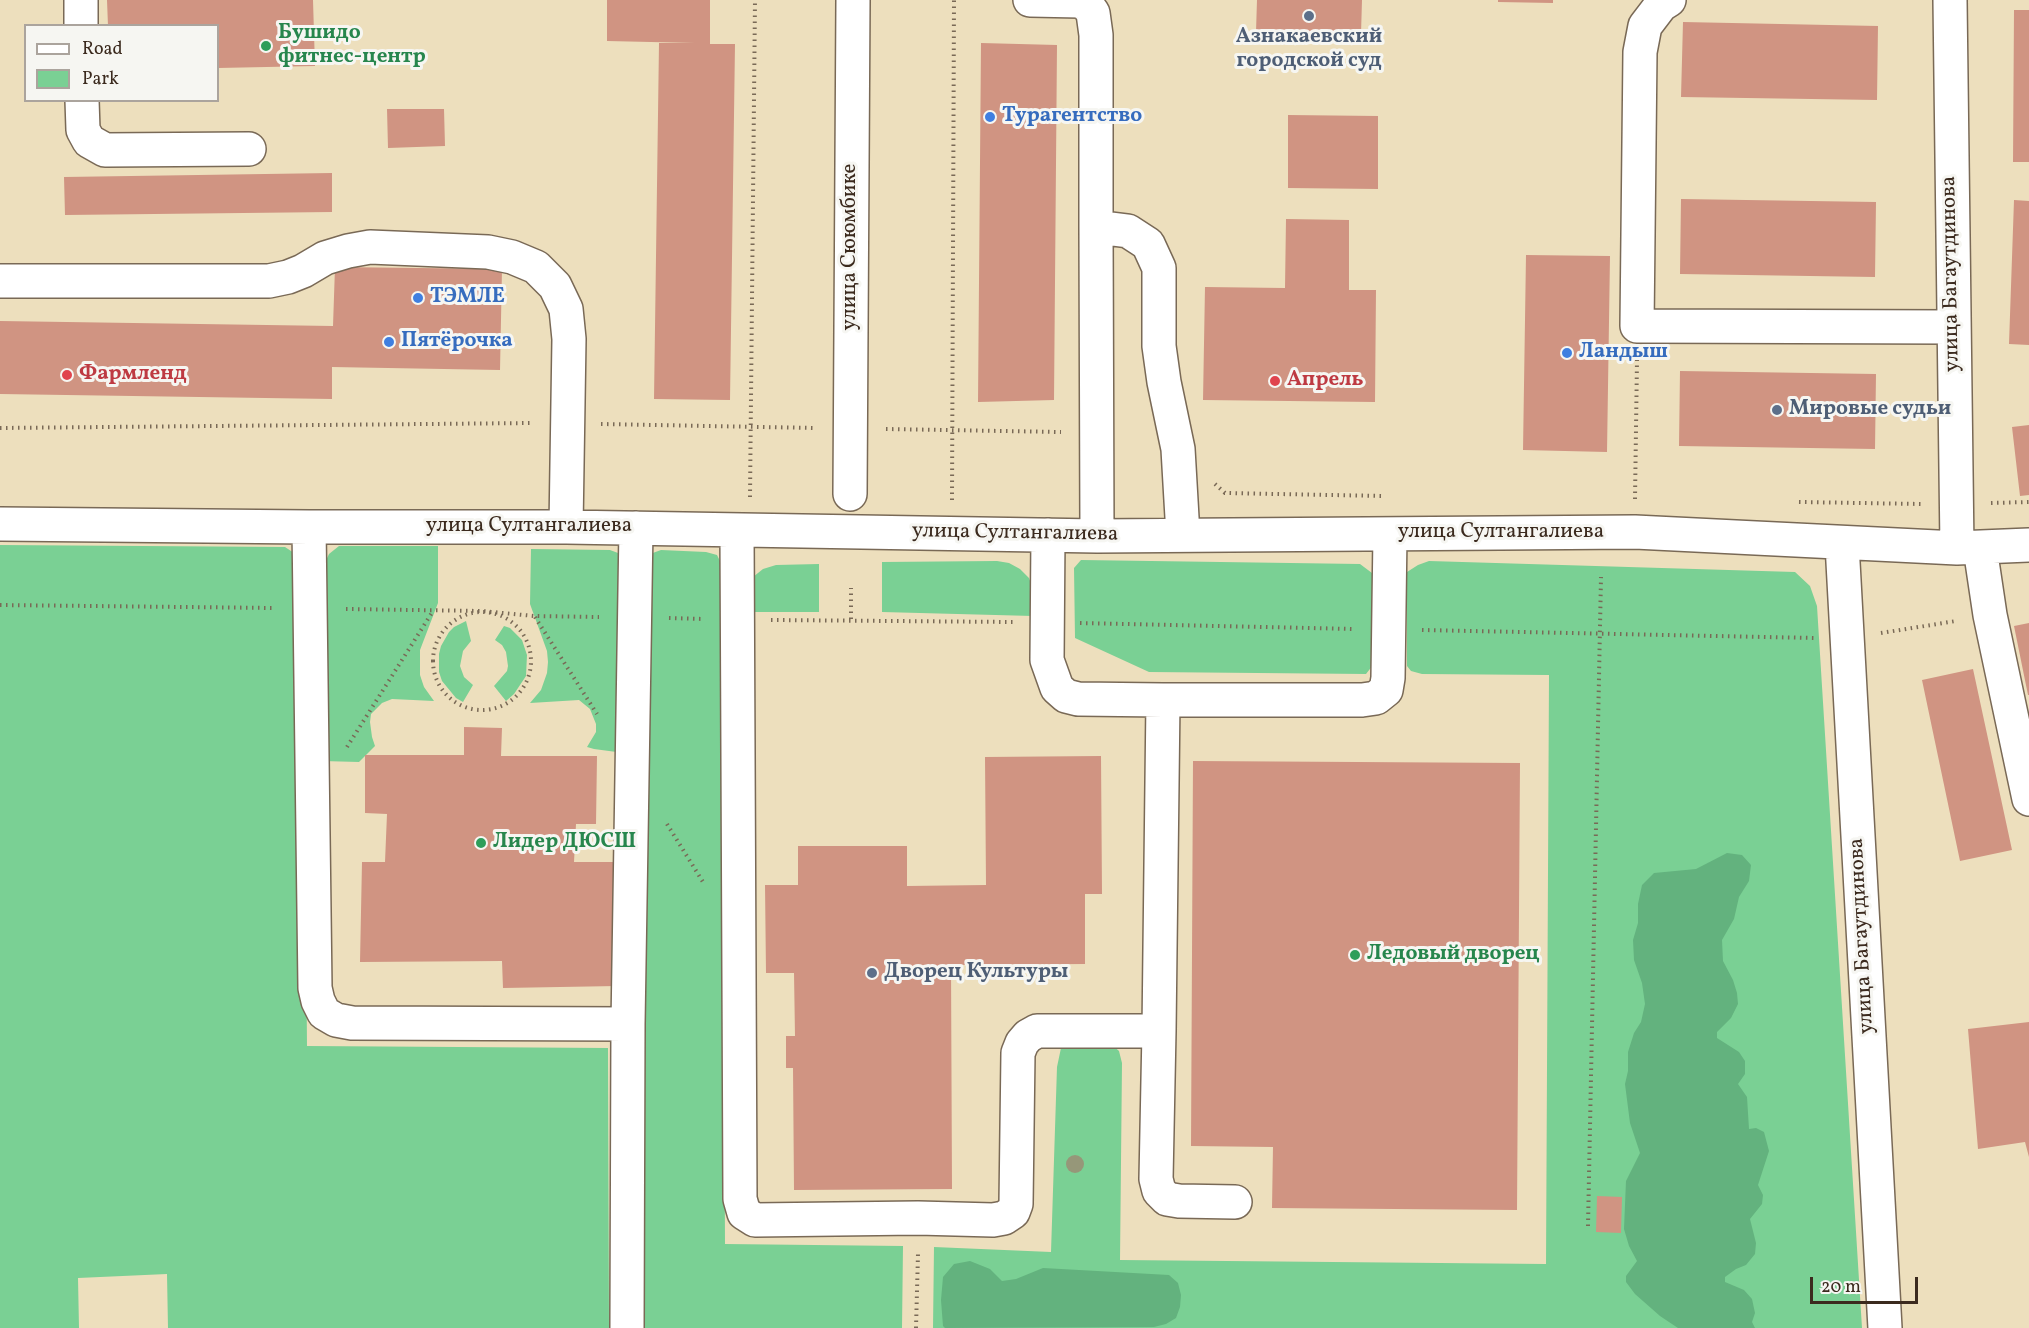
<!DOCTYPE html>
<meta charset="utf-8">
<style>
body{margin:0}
#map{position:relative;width:2029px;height:1328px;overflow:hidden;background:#eddfbd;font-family:Vollkorn,serif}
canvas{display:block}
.legend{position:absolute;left:24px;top:24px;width:195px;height:78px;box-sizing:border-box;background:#f6f6f2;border:2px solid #aba49d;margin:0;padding:8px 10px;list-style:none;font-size:18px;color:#3b2a1e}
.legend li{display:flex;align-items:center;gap:12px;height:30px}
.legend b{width:30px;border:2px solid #aba49d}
.scale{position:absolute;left:1810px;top:1277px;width:108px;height:27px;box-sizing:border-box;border:3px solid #3b2a1e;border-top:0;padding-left:8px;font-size:18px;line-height:21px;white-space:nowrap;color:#3b2a1e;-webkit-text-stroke:4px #f6f6f2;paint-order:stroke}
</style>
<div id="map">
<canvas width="2029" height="1328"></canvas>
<ul class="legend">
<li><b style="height:8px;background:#fff"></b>Road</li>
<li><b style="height:16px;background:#7ad094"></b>Park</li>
</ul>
<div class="scale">20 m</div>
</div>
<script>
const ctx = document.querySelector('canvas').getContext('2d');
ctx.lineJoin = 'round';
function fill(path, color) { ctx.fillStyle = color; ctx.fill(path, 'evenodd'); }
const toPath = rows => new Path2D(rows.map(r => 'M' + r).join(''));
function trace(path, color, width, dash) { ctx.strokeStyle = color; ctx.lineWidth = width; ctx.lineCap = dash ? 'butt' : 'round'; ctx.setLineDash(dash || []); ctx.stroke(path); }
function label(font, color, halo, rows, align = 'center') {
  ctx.font = font + ' Vollkorn,serif'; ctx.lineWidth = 6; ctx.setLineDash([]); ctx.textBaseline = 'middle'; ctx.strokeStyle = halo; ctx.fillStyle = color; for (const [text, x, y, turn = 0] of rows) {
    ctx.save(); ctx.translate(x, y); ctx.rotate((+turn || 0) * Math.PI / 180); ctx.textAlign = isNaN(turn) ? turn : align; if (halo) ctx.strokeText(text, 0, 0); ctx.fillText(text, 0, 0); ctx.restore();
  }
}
fill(toPath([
 [0,545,285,547,297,555,303,569,307,1046,608,1048,609,1328,168,1328,167,1274,78,1278,79,1328,0,1328],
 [339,546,438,546,438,603,420,650,420,675,424,687,434,701,392,699,382,703,371,714,370,722,372,737,375,746,359,762,322,761,322,569,329,554],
 [531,549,610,550,618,553,622,558,624,753,594,749,587,747,596,732,596,724,590,709,579,700,530,703,541,690,547,673,548,662,547,651,530,604],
 [661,550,706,552,717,555,722,565,725,1244,903,1246,902,1328,642,1328,644,562,650,554],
 [1081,560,1360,564,1372,573,1373,665,1366,674,1149,672,1075,638,1074,568],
 [997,561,1009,563,1020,569,1029,578,1033,589,1033,616,882,612,882,562],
 [1429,561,1795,572,1810,586,1817,606,1862,1328,933,1328,934,1247,1051,1252,1057,1067,1061,1048,1074,1042,1110,1043,1119,1051,1122,1063,1120,1260,1546,1264,1549,675,1422,674,1411,671,1407,666,1407,572,1418,565],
 [819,564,819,612,746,612,753,577,763,569,776,565],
 [466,621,471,641,463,651,460,666,464,677,473,685,463,702,456,698,442,681,439,672,439,654,441,646,449,632,454,627],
 [504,626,510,628,522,640,527,655,526,676,514,694,506,701,494,686,507,671,508,666,506,652,502,645,495,640]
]), '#7ad094');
fill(toPath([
 [1727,853,1742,855,1751,865,1749,881,1739,897,1734,919,1722,940,1723,961,1733,980,1737,993,1738,1004,1731,1018,1717,1032,1717,1038,1739,1052,1745,1061,1745,1074,1738,1084,1747,1097,1749,1129,1756,1128,1764,1132,1769,1151,1758,1185,1763,1195,1762,1204,1750,1219,1756,1243,1755,1254,1746,1265,1736,1269,1725,1277,1725,1282,1744,1290,1752,1299,1755,1313,1752,1322,1755,1328,1678,1328,1660,1316,1635,1294,1626,1282,1626,1276,1637,1261,1629,1246,1624,1229,1626,1181,1640,1153,1630,1123,1625,1084,1628,1071,1628,1052,1634,1033,1641,1022,1645,1004,1642,983,1634,960,1633,940,1638,923,1638,904,1642,885,1654,873,1696,869],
 [970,1261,990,1269,1002,1281,1016,1279,1043,1268,1169,1275,1178,1283,1181,1295,1180,1307,1176,1318,1166,1324,1154,1327,945,1328,943,1326,941,1300,943,1277,954,1264]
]), '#63b27e');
fill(toPath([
 [107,0,313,0,315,66,218,68,218,26,108,26],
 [607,0,710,0,710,44,735,44,730,400,654,399,659,43,695,43,607,41],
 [1257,0,1362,0,1361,34,1256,32],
 [1498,0,1553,0,1553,3,1498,2],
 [2014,10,2029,10,2029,162,2013,162],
 [1683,22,1878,26,1877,100,1681,97],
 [981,43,1057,45,1054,400,978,402],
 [387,109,444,109,445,146,388,148],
 [1288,115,1378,116,1378,189,1288,188],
 [332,173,332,212,65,215,64,177],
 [1681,199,1876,202,1875,277,1680,274],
 [2014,200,2029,201,2029,345,2009,344],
 [1286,219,1349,220,1349,290,1376,290,1375,402,1203,400,1205,287,1285,288],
 [1526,255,1610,256,1607,452,1523,450],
 [335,267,502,269,500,370,332,367,332,399,0,394,0,321,333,326],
 [1680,371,1876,374,1875,449,1679,446],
 [2029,425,2029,495,2020,496,2012,427],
 [2029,623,2029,695,2028,695,2014,626],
 [1973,669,2012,850,1960,861,1922,680],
 [464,727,502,728,501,756,597,756,596,824,576,824,574,862,619,862,617,986,503,988,502,961,360,962,362,862,385,862,387,814,365,813,365,755,464,755],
 [1101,756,1102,894,1085,894,1085,964,951,965,952,1189,794,1190,793,1068,786,1068,786,1036,795,1036,794,973,766,973,765,885,798,885,798,846,907,846,907,886,986,885,985,757],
 [1193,761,1520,763,1517,1210,1272,1208,1273,1147,1191,1146],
 [2029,1022,2029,1157,2025,1142,1978,1149,1968,1029],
 [1597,1196,1622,1197,1621,1233,1596,1232]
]), '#d09482');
const minor = toPath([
 [81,0,81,26],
 [1030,0,1080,1,1088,6,1093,13,1096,35,1096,227,1128,231,1148,244,1159,268,1159,346,1164,382,1178,449,1183,535],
 [1669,0,1661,5,1645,26,1640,52,1637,326,1953,327],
 [1950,0,1957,548],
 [82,100,83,130,89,141,105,150,249,149],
 [1096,227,1097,536],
 [0,281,269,281,288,277,303,271,325,258,348,251,370,247,488,252,512,257,536,267,555,286,566,309,569,339,566,527],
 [850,494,853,0],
 [0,524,309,527,566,527,1097,536,1635,532,1957,548,2029,545],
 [309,527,315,988,318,1001,324,1013,336,1020,352,1023,628,1024],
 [737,531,740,1199,744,1213,755,1220,918,1218,993,1220,1004,1218,1013,1212,1016,1204,1018,1053,1022,1043,1028,1036,1037,1031,1159,1031,1156,1179,1159,1191,1167,1199,1179,1201,1235,1202],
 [1048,535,1047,660,1057,688,1066,696,1078,699,1163,700],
 [1842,544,1885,1328],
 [1980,548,1990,615,2029,799],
 [1159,1031,1163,700,1362,700,1376,698,1386,690,1388,678,1390,534],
 [627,1328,628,1024,636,528]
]);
trace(minor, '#796956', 36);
trace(toPath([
 [601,424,815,428],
 [0,428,533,423],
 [886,429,1061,432],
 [1215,484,1225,493,1384,496],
 [750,497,755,0],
 [1635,499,1637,360],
 [952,500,954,0],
 [1799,502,1921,504],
 [1991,503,2029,502],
 [0,605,275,608],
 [346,609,482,611,534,616,599,617],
 '433 661a49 49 0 1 1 98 0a49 49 0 1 1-98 0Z',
 [535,617,597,714],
 [669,618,704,619],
 [851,619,851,588],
 [771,620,1013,622],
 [1080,623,1355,629],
 [1422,630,1814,638],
 [1881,633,1956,621],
 [347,747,433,611],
 [667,824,703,882],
 [1588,1226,1601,577],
 [916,1328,918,1254]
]), '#796956', 4, [1.5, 4.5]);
trace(minor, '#fff', 33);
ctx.fillStyle = '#969779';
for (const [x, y] of [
 [1075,1164]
]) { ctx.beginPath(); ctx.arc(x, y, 9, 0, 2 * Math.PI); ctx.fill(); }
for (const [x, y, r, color] of [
 [1309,16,6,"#5c6f8a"],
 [266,46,6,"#2e9e5b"],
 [990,117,6,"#3f7fe0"],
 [418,298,6,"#3f7fe0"],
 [389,342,6,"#3f7fe0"],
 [1567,353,6,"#3f7fe0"],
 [67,375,6,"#e0444e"],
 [1275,381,6,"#e0444e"],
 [1777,410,6,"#5c6f8a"],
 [481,843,6,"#2e9e5b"],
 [1355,955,6,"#2e9e5b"],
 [872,973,6,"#5c6f8a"]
]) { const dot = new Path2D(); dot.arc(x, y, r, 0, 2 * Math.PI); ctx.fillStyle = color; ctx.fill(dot); trace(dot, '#f6f6f2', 2); }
label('bold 21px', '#27864d', '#f6f6f2', [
 ["Бушидо",278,34],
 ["фитнес-центр",278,58],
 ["Лидер ДЮСШ",493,843],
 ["Ледовый дворец",1367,955]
], 'left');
label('bold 21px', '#4e5e75', '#f6f6f2', [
 ["Азнакаевский",1309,38,"center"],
 ["городской суд",1309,62,"center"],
 ["Мировые судьи",1789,410],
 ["Дворец Культуры",884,973]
], 'left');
label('bold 21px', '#366cbe', '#f6f6f2', [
 ["Турагентство",1002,117],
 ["ТЭМЛЕ",430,298],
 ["Пятёрочка",401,342],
 ["Ландыш",1579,353]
], 'left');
label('21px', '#3b2a1e', '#f6f6f2', [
 ["улица Сююмбике",851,247,-90],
 ["улица Багаутдинова",1952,274,-91],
 ["улица Султангалиева",529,527],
 ["улица Султангалиева",1501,533],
 ["улица Султангалиева",1015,534,1],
 ["улица Багаутдинова",1863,936,-93]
]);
label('bold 21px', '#be3a42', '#f6f6f2', [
 ["Фармленд",79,375],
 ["Апрель",1287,381]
], 'left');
</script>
